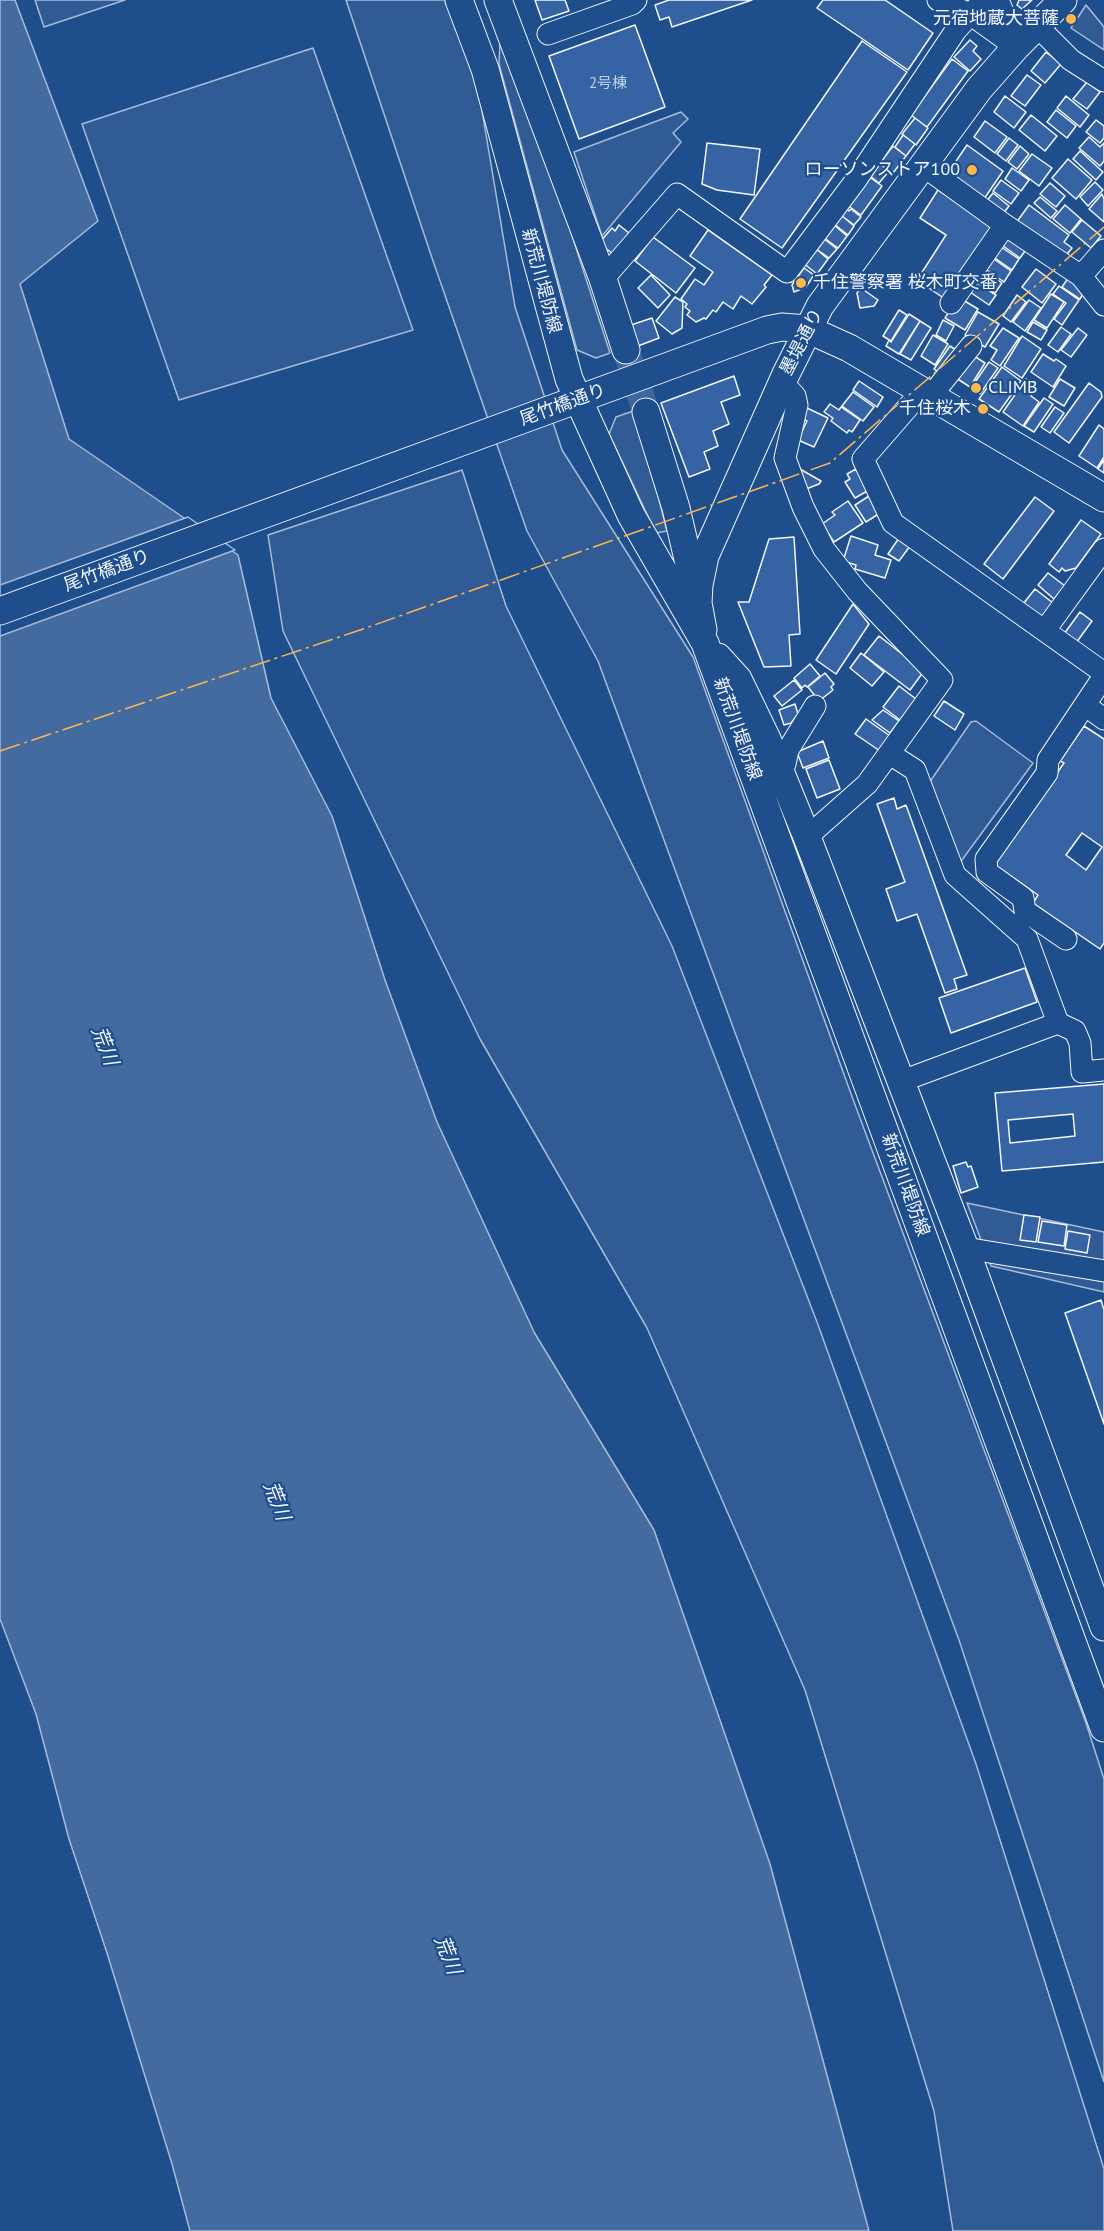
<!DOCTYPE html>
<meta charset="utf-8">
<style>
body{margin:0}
canvas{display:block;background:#1f4e8c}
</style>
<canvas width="1104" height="2231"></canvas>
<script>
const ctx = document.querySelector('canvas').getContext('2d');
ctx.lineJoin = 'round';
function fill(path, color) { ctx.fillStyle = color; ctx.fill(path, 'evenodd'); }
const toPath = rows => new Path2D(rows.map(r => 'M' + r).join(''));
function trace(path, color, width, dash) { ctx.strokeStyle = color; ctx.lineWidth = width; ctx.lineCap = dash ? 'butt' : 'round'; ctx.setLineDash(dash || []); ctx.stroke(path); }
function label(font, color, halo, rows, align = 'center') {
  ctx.font = font + ' "PT Sans","Noto Sans JP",sans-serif'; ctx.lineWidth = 4.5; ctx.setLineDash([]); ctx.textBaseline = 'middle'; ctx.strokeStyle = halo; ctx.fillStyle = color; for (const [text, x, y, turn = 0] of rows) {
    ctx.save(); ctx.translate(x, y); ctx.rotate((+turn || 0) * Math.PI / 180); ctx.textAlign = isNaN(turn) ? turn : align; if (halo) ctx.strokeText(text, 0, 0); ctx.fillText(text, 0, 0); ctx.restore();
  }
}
const green = toPath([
 [35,0,125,0,44,27,35,0],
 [346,0,447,0,477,81,515,307,562,450,693,657,854,1102,1085,1720,1104,1779,1104,2082,959,1640,598,661,527,531,432,258,346,0],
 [1086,5,1104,27,1104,50,1071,28,1086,5],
 [500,42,554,180,610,353,596,358,577,350,499,64,500,42],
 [313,48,413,330,179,400,82,124,313,48],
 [681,112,688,119,673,133,681,142,602,236,574,152,681,112],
 [636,410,667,531,656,533,609,434,616,417,636,410],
 [462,470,506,606,672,946,817,1322,976,1764,1104,2169,1104,2231,953,2231,934,2111,805,1690,647,1328,480,1039,283,631,268,535,462,470],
 [976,721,1033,763,959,864,929,783,971,722,976,721],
 [967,1203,1104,1232,1104,1292,991,1266,967,1203]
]);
fill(green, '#305b95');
trace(green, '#a8bbd7', 1.5);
const water = toPath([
 [0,0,15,0,98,221,20,284,69,439,238,555,271,698,332,816,385,980,437,1122,534,1332,654,1530,770,1864,869,2231,190,2231,172,2164,107,1953,69,1839,36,1714,0,1619,0,0]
]);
fill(water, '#446ba0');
trace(water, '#a8bbd7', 1.5);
const pier = toPath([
 [188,517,235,550,0,636,0,585,188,517]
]);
fill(pier, '#1f4e8c');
trace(pier, '#a8bbd7', 1.5);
const building = toPath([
 [535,0,565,0,569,11,542,20,535,0],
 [669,0,752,0,672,27,669,17,660,20,655,5,669,0],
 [823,0,885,0,933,33,908,70,817,8,823,0],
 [1019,0,1032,0,1022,9,1017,5,1019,0],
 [635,25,665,107,579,139,549,56,635,25],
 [970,40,977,46,973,51,981,59,970,71,954,57,970,40],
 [862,41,907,72,782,248,740,219,862,41],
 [1046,52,1061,64,1045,83,1031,71,1046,52],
 [952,59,968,71,927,127,911,115,952,59],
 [1027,75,1041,85,1025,106,1011,96,1027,75],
 [1087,82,1100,92,1087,109,1073,99,1087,82],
 [1005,96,1026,112,1014,128,994,112,1005,96],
 [1066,96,1089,115,1080,127,1057,108,1066,96],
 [1056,110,1076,126,1067,138,1047,122,1056,110],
 [1031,115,1057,136,1045,151,1019,130,1031,115],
 [915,118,928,128,916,145,902,134,915,118],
 [1096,120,1104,126,1104,138,1100,143,1086,132,1096,120],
 [985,121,1007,137,995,153,974,137,985,121],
 [903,135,915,144,906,156,895,147,903,135],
 [1089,137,1100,147,1104,143,1104,161,1100,166,1079,148,1089,137],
 [1009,138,1018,145,1006,161,997,154,1009,138],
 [707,143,760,149,754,195,717,190,702,184,707,143],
 [967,145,1003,171,984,199,948,173,967,145],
 [893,146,906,156,893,173,880,163,893,146],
 [1020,146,1029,154,1017,169,1008,162,1020,146],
 [1080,151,1103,172,1096,180,1073,159,1080,151],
 [1032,154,1052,168,1039,186,1019,171,1032,154],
 [1068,159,1092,180,1076,199,1052,178,1068,159],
 [880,164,889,171,879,183,870,176,880,164],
 [1012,168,1029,180,1021,191,1005,179,1012,168],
 [868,176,882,186,861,215,847,205,868,176],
 [1001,180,1019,193,1011,204,993,191,1001,180],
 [1095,182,1103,190,1088,206,1080,197,1095,182],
 [1050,183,1065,196,1056,207,1040,194,1050,183],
 [938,190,993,227,945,299,917,280,946,235,920,218,938,190],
 [993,193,1009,206,1002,215,986,202,993,193],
 [1102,194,1104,199,1104,222,1089,209,1102,194],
 [1040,197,1057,211,1051,218,1034,203,1040,197],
 [1029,205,1069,235,1064,242,1072,248,1063,259,1016,223,1029,205],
 [1065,205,1081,219,1070,233,1053,219,1065,205],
 [847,209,849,211,851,209,861,217,854,225,842,216,847,209],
 [841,215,854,226,848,235,834,224,841,215],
 [1082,220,1101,236,1091,248,1072,232,1082,220],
 [833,224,847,236,838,248,823,237,833,224],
 [619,225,629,233,613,254,599,243,612,228,615,231,619,225],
 [708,230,772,275,764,285,766,287,752,304,741,296,733,309,723,302,716,312,713,310,706,319,704,318,696,322,687,315,690,311,685,307,687,304,681,299,695,279,704,285,713,272,690,256,708,230],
 [1007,232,1028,247,1020,258,999,243,1007,232],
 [653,237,695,268,676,293,635,261,653,237],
 [823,238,837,249,829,258,815,248,823,238],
 [998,245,1019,259,1012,270,992,256,998,245],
 [815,248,828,259,817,274,803,263,815,248],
 [991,257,1011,271,1004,282,984,268,991,257],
 [804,268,814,275,806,287,794,292,792,285,804,268],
 [982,269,1002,283,995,293,975,279,982,269],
 [1036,269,1056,284,1042,303,1022,287,1036,269],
 [651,275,670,295,658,308,638,288,651,275],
 [1069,277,1086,289,1080,299,1062,287,1069,277],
 [974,281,996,295,989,305,967,290,974,281],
 [1059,286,1079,300,1062,325,1054,319,1066,303,1053,294,1059,286],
 [861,288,878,300,874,306,860,308,857,293,861,288],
 [1051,294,1064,302,1047,328,1034,320,1051,294],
 [1017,295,1026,302,1011,322,1003,316,1017,295],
 [675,297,683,302,682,328,672,334,656,321,675,297],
 [958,297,978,309,965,330,945,318,958,297],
 [1029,300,1041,308,1025,331,1013,322,1029,300],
 [899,310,907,315,891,341,883,336,899,310],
 [978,312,999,324,985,347,965,335,978,312],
 [909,314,920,321,899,354,886,346,889,340,891,342,909,314],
 [652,318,659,338,638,346,631,325,652,318],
 [943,320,954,326,946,341,936,335,943,320],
 [920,321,931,328,911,360,900,354,920,321],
 [1033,322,1047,330,1041,340,1027,332,1033,322],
 [1061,327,1071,334,1058,352,1048,345,1061,327],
 [1003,328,1019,338,1000,366,991,360,997,350,990,346,1003,328],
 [1078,328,1087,335,1071,357,1061,350,1078,328],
 [933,335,948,344,935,365,921,356,933,335],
 [1022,336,1041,349,1022,378,1004,366,1022,336],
 [950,346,961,353,940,373,934,369,950,346],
 [971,354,985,363,970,387,953,376,971,354],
 [1043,354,1054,361,1056,359,1066,366,1053,387,1031,372,1043,354],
 [989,362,998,368,980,394,971,388,989,362],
 [1002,367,1021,381,999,412,979,399,1002,367],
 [734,376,740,395,721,402,729,424,713,431,718,446,704,452,710,469,689,477,661,403,734,376],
 [1026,379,1037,387,1031,396,1039,402,1023,426,1003,412,1026,379],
 [1060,379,1075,388,1064,406,1049,397,1060,379],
 [859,381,883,397,877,407,853,390,859,381],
 [1089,383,1101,392,1102,397,1069,443,1054,432,1089,383],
 [853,392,874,407,863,421,842,406,853,392],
 [1044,398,1053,404,1034,432,1024,426,1044,398],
 [830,404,839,410,841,407,860,420,852,432,849,430,847,433,831,421,833,418,824,412,830,404],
 [1055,407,1064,413,1050,433,1041,427,1055,407],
 [807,408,828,418,814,447,798,440,807,421,803,419,807,408],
 [1099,425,1104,429,1104,457,1097,468,1079,456,1099,425],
 [1104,460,1104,473,1098,469,1104,460],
 [800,469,821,481,819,484,806,489,800,469],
 [856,469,869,490,855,498,845,482,850,479,847,474,856,469],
 [869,496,880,513,866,522,855,505,869,496],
 [1035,497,1054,511,1003,579,984,564,1035,497],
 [848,501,863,523,834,542,822,524,835,515,832,512,848,501],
 [1081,520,1101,534,1076,568,1065,571,1062,568,1059,572,1049,564,1081,520],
 [851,536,878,545,875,555,891,560,885,578,855,569,856,565,843,561,851,536],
 [794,537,800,634,789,635,791,666,764,667,738,602,749,602,769,539,794,537],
 [899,538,910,546,899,561,888,554,899,538],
 [1048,573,1065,586,1054,599,1038,585,1048,573],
 [1035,589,1053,603,1041,618,1023,604,1035,589],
 [853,604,869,624,836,674,816,660,853,604],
 [1080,612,1092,621,1076,643,1064,634,1080,612],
 [879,636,924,671,910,690,864,655,879,636],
 [861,653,884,672,872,686,850,668,861,653],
 [810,664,820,676,807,687,805,685,802,688,794,678,810,664],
 [825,673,834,684,831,687,833,690,819,701,808,687,825,673],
 [794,680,802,690,782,706,774,696,794,680],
 [899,686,916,699,900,720,883,707,899,686],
 [944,701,964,714,955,730,934,716,944,701],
 [795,704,798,714,791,723,784,725,779,710,795,704],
 [883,710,899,721,890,733,872,720,883,710],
 [866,719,890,736,880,751,855,734,866,719],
 [1084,726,1104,739,1104,943,1100,949,1033,903,1038,895,994,864,1064,763,1060,761,1084,726],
 [1082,833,1102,847,1086,870,1066,855,1082,833],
 [823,741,829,758,803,768,797,752,823,741],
 [829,760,840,789,817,798,806,769,829,760],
 [894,798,897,809,906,805,967,975,954,979,957,989,945,993,917,914,897,921,886,889,905,882,877,804,894,798],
 [1025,968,1037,1002,951,1033,939,998,1025,968],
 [1104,1084,1104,1162,1002,1171,995,1093,1104,1084],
 [1073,1114,1075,1136,1010,1143,1008,1120,1073,1114],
 [966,1162,968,1167,971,1166,978,1187,961,1193,953,1166,966,1162],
 [1024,1215,1040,1217,1036,1242,1020,1240,1024,1215],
 [1042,1221,1067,1225,1064,1246,1038,1242,1042,1221],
 [1068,1231,1090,1235,1087,1253,1065,1249,1068,1231],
 [1101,1300,1104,1310,1104,1424,1065,1313,1101,1300]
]);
fill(building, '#3563a3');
trace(building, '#f2f6ff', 1.5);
trace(toPath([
 [626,350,646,412]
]), '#3f679d', 27, [27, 14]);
const minor = toPath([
 [938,0,970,14,1016,47],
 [998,0,1006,19,1027,36],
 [1037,26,1071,60,1104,81],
 [548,34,632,4,636,0],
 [922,165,1005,225,1081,276,1104,305],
 [1081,276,1104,250],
 [603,279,677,194,787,272,856,180,956,30,984,0],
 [951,303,1005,225],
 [782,382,795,396,797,405,785,458,803,507,824,549,857,591,942,680,867,784,807,837],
 [922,391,863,459,893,523,1104,673],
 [931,396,971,346],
 [1045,630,1104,549],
 [1085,705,1104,719],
 [890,754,915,770,955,875,1027,939,1058,1023,902,1081],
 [780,770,785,764,788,750,815,706],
 [1066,939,1025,911,1023,898,987,872,986,859,1047,773,1048,760,1104,676],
 [1058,1023,1075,1031,1080,1043,1082,1072,1104,1070],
 [965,1248,1104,1271]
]);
const major = toPath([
 [459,0,485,69,569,379,631,515,705,643,1104,1728],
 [498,0,603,279,626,350],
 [646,412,676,508,694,585],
 [0,611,767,330,782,327,807,329,849,348,1104,498],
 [703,630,698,603,699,585,705,556,786,374,820,306,979,89,1016,47,1063,0],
 [718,657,738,679,767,739,807,837,965,1248,1104,1627]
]);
trace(minor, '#f2f6ff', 23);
trace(major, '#f2f6ff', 29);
trace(minor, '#1f4e8c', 21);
trace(major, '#1f4e8c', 27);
trace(toPath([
 [0,751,363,629,830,463,1104,227]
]), '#ffb74d', 1.5, [21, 4.5, 3, 4.5]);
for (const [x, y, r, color] of [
 [1071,19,6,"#ffb74d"],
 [972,170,6,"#ffb74d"],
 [801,283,6,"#ffb74d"],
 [976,388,6,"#ffb74d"],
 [983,409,6,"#ffb74d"]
]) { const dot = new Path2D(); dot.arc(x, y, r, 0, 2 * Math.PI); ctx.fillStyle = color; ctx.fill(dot); trace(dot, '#1f4e8c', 2); }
label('15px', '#c3d1e8', null, [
 ["2号棟",608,84]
]);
label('18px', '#f2f6ff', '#1f4e8c', [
 ["元宿地蔵大菩薩",1059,19],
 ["ローソンストア100",960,170],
 ["千住警察署 桜木町交番",813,283,"left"],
 ["CLIMB",988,388,"left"],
 ["千住桜木",971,409]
], 'right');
label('18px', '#f2f6ff', '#1f4e8c', [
 ["新荒川堤防線",541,281,75],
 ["墨堤通り",802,342,-63],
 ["尾竹橋通り",563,405,-20],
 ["尾竹橋通り",107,571,-20],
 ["新荒川堤防線",737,729,70],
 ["新荒川堤防線",905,1185,70]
]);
label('italic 20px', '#f2f6ff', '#1f4e8c', [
 ["荒川",104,1046,69],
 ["荒川",276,1501,69],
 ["荒川",447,1955,69]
]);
</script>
